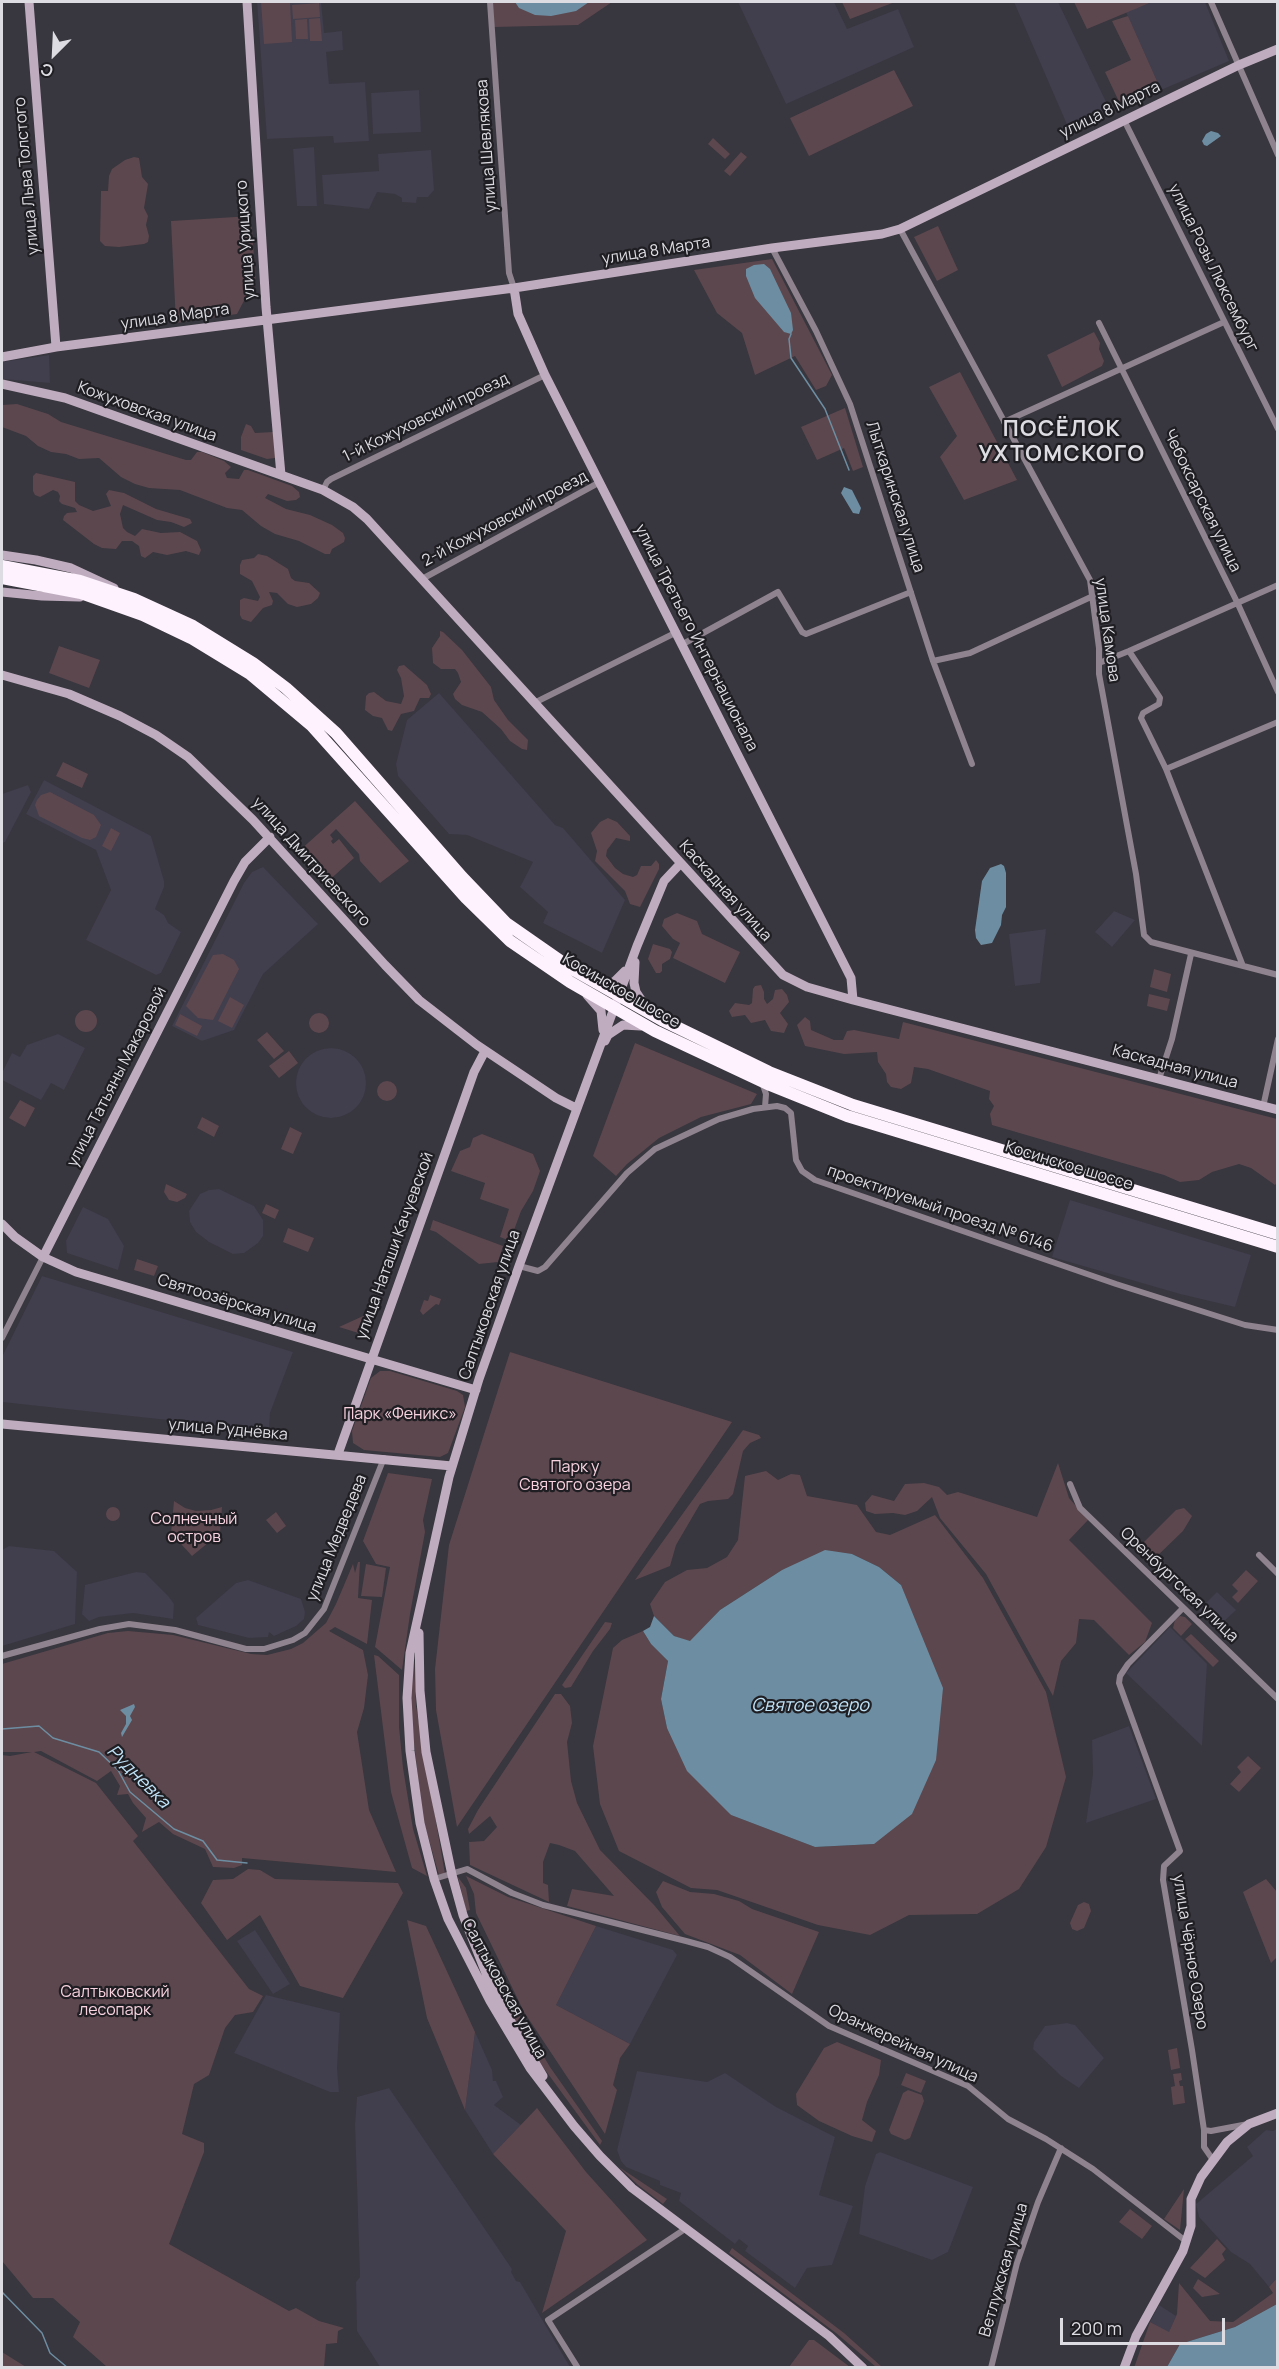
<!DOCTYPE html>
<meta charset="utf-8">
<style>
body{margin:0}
#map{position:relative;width:1279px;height:2369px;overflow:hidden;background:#38363e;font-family:Manrope,sans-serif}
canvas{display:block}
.frame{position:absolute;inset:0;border:3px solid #dddce2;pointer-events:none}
.north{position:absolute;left:24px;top:24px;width:60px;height:60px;-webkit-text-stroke:4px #1f1e22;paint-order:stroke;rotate:204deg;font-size:16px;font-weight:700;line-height:24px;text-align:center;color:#dddce2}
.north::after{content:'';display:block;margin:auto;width:21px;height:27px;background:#dddce2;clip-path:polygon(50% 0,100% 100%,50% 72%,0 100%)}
.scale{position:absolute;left:1060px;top:2318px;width:165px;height:27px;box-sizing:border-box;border:3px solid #dddce2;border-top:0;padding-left:8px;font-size:18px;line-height:21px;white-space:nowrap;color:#dddce2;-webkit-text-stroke:4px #1f1e22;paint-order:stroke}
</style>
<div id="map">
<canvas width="1279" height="2369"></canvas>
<div class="frame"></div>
<div class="north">С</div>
<div class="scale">200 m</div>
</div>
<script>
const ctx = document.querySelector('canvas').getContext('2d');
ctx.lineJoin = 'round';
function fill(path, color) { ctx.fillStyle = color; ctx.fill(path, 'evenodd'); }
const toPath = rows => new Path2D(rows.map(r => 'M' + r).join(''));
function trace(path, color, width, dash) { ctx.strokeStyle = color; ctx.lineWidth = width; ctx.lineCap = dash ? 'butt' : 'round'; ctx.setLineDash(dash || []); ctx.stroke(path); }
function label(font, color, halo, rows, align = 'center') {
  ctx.font = font + ' Manrope,sans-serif'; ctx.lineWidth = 4.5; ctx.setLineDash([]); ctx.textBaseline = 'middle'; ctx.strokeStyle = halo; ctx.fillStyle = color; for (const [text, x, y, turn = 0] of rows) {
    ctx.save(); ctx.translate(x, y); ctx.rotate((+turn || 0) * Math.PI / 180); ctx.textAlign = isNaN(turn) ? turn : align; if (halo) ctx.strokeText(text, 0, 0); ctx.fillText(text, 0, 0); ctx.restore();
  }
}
fill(toPath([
 [257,2,321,2,324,33,342,31,343,50,326,52,329,84,365,82,369,141,334,143,333,136,267,139],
 [738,2,834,2,847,29,898,9,914,47,786,104],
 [1014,2,1058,2,1109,108,1068,127],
 [1152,2,1205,2,1229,61,1161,90,1126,12],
 [419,90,421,132,373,134,371,93],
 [314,147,317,206,297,206,293,149],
 [431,150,434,190,428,197,417,197,416,203,402,202,402,198,395,194,377,192,369,209,324,204,322,175,379,171,378,154],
 [49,355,50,383,2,379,2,362],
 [439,693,555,825,563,828,625,900,602,953,543,923,548,912,520,887,533,862,467,835,449,834,398,776,396,764,407,720],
 [44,780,151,836,164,881,164,887,155,909,164,915,168,923,181,932,161,973,156,975,86,940,111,890,96,850,26,814],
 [28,785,31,792,5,842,2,843,2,794],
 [263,867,318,924,263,974,234,1030,202,1041,172,1026,244,883,252,872],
 [1114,911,1135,920,1112,947,1095,932],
 [1046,929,1040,983,1015,986,1009,934],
 [58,1034,85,1048,64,1090,51,1083,41,1100,2,1080,2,1073,12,1053,20,1057,27,1045],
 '296 1083a35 35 0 1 1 70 0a35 35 0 1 1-70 0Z',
 [219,1189,254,1206,263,1220,263,1236,258,1243,244,1253,233,1254,209,1242,196,1232,190,1222,189,1211,200,1194,209,1190],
 [1070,1200,1251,1255,1235,1307,1180,1294,1052,1257],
 [83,1207,108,1219,124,1246,118,1270,67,1253,66,1241],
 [42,1276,293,1352,270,1413,269,1431,2,1402,2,1357],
 [9,1546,54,1551,77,1572,75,1624,2,1646,2,1550],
 [136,1572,145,1573,169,1597,174,1604,173,1619,133,1613,99,1617,89,1621,82,1614,85,1585],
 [248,1580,301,1599,305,1612,304,1619,296,1626,274,1636,269,1632,268,1637,249,1638,198,1625,196,1618,236,1583],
 [1217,1592,1236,1610,1217,1628,1199,1610],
 [1170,1627,1207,1664,1202,1746,1126,1673],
 [1129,1726,1156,1799,1086,1823,1093,1774,1092,1740],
 [596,1926,673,1950,677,1955,630,2044,556,2005],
 [255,1930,290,1984,273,1994,237,1941],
 [266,1995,340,2013,337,2068,339,2092,330,2092,234,2053],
 [1067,2023,1075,2025,1104,2058,1079,2088,1061,2076,1033,2049,1034,2042,1045,2026],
 [475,2032,492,2070,493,2081,496,2081,503,2097,494,2105,521,2125,493,2154,465,2110],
 [637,2071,707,2082,725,2073,776,2107,835,2137,819,2195,853,2206,832,2265,807,2268,795,2288,745,2251,748,2246,739,2239,735,2244,679,2201,681,2193,660,2185,660,2181,626,2167,621,2161,617,2150],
 [389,2088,512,2269,511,2272,516,2281,520,2282,570,2367,380,2367,357,2331,356,2282,360,2277,355,2125,357,2097],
 [1277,2129,1277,2278,1269,2287,1250,2264,1231,2252,1199,2217,1196,2204,1253,2156,1247,2147,1266,2130,1273,2131],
 [880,2152,973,2187,948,2252,932,2260,859,2234,865,2186,876,2154],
 [1159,2305,1176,2316,1169,2333,1150,2322]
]), '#413e4d');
fill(toPath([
 [261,2,290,2,292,42,264,44],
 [492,2,612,2,578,25,494,27],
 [842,2,895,2,850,19],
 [1074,2,1152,2,1087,29],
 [319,3,320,17,293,19,292,5],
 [1128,16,1161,90,1122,108,1105,72,1131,60,1112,21],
 [320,18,322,41,310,41,309,19],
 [307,19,308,39,296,39,295,20],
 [894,70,913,106,809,156,790,118],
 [713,138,730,154,725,159,708,144],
 [741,152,747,157,730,176,724,171],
 [134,157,139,158,142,177,148,184,144,208,148,216,146,225,149,236,148,242,144,244,119,247,105,246,100,241,101,191,108,191,109,176,112,169,125,160],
 [251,216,256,285,247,295,237,314,176,323,171,221],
 [938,226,958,270,937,281,914,237],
 [772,259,832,375,826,386,816,390,795,356,755,375,742,333,717,313,694,270],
 [1094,332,1100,343,1099,349,1104,361,1102,366,1062,387,1047,355],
 [960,372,1017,480,964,500,940,457,957,436,929,387],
 [17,404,48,414,61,422,186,460,191,460,197,452,202,452,224,461,231,467,225,473,227,478,239,479,244,470,248,470,292,486,299,492,300,497,296,500,287,501,268,494,265,498,286,509,310,515,332,525,343,533,345,538,344,542,332,549,330,554,325,554,299,541,275,534,261,526,242,510,227,508,180,490,149,488,135,484,121,477,99,458,79,459,66,454,51,452,38,446,26,436,2,427,2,405],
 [845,408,863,467,853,471,844,448,817,460,801,427],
 [246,424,251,426,255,433,273,432,276,450,275,458,267,459,241,450,241,437],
 [36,473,75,482,75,501,79,505,93,511,111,506,106,494,109,490,124,493,156,509,190,519,192,523,184,527,171,522,157,520,123,505,120,514,123,528,127,532,135,536,142,529,161,533,180,532,197,541,201,550,199,555,186,551,167,555,153,552,145,558,141,556,139,546,132,541,122,541,116,549,102,548,94,544,63,520,64,516,67,513,77,512,75,508,62,504,59,501,60,496,58,492,53,490,40,497,35,495,33,491,33,476],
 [258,554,267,556,288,569,291,578,295,581,309,583,320,593,318,598,311,604,297,607,288,604,277,593,269,592,273,601,272,605,263,608,251,622,242,619,240,615,240,600,244,598,258,601,260,597,252,581,240,574,240,565,242,560,254,558],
 [440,631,443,632,462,650,491,687,494,700,508,720,528,740,527,750,522,749,510,741,501,729,482,712,462,705,455,699,453,694,461,682,458,673,455,669,441,669,433,663,432,648,440,636],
 [59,646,100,660,89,688,49,673],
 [404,665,427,685,431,694,429,698,420,698,414,711,401,714,392,731,388,730,382,718,373,716,365,710,366,696,369,693,374,692,386,701,401,704,404,696,401,678,397,670,399,666],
 [63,762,88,774,82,788,56,776],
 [50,792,94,815,101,825,96,837,90,840,82,838,39,816,35,805,37,800,41,795],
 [355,801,409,861,380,883,360,861,359,854,336,829,330,835,333,839,331,841,333,844,339,839,354,858,326,883,299,851],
 [608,818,617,822,630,836,630,841,616,838,607,850,606,856,615,868,623,874,633,877,637,875,641,866,651,866,656,860,659,864,659,869,640,907,630,904,625,891,595,861,597,851,591,833,600,822],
 [111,828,120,833,111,851,102,846],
 [677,913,697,921,702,934,740,952,725,983,673,958,680,943,673,939,662,926,664,919],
 [653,944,670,949,672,952,670,959,662,964,662,971,660,973,656,973,648,959],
 [223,954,234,960,239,969,213,1020,198,1018,186,1006,213,955],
 [1154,969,1171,974,1167,992,1150,987],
 [761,985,764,992,764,999,767,1004,773,999,775,990,782,989,787,995,789,1002,780,1013,788,1024,784,1033,771,1031,765,1020,751,1023,745,1015,732,1017,729,1011,735,1003,749,1005,752,1003,753,989,755,986],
 [1149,994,1170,999,1167,1011,1147,1006],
 [230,997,244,1005,232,1028,218,1021],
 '75 1021a11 11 0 1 1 22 0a11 11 0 1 1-22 0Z',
 '309 1023a10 10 0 1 1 20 0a10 10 0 1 1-20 0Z',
 [180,1014,202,1026,197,1036,175,1025],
 [805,1017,810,1021,811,1030,834,1040,843,1040,847,1031,854,1030,899,1039,903,1022,1277,1119,1277,1182,1275,1185,1251,1168,1239,1164,1212,1172,1199,1180,1180,1182,1164,1175,992,1125,990,1114,994,1106,989,1099,990,1091,928,1069,914,1067,911,1083,901,1089,891,1087,887,1082,886,1074,878,1062,877,1052,844,1054,805,1046,797,1025],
 [267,1032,284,1051,274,1059,257,1040],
 [635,1043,757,1094,751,1104,701,1117,659,1138,627,1164,616,1176,593,1156],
 [289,1051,298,1063,279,1078,269,1066],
 '377 1091a10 10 0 1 1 20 0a10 10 0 1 1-20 0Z',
 [20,1100,35,1108,25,1127,9,1118],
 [202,1117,219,1126,214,1137,197,1128],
 [290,1127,302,1133,293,1154,281,1149],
 [482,1134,533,1154,540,1171,533,1191,521,1211,510,1241,500,1237,509,1209,480,1199,485,1183,451,1171,460,1151,470,1147,473,1138],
 [166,1184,187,1194,185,1198,177,1202,169,1200,164,1192],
 [266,1204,279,1210,275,1219,262,1213],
 [433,1220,503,1246,498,1262,479,1264,436,1232,430,1230],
 [288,1228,314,1238,308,1252,283,1242],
 [137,1259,158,1266,154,1276,134,1270],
 [430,1295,441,1299,439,1305,436,1304,423,1315,420,1311,424,1300,428,1301],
 [374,1311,365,1335,339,1327],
 [510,1352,732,1422,457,1827,436,1710,435,1669,449,1545],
 [380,1371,390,1371,457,1391,463,1395,465,1407,448,1453,440,1457,364,1450,353,1443,352,1431,371,1378],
 [743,1430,759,1435,761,1438,750,1443,743,1451,733,1494,728,1499,708,1501,700,1504,676,1545,670,1566,635,1580],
 [1058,1463,1069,1498,1088,1520,1069,1540,1152,1623,1145,1642,1129,1655,1094,1620,1079,1619,1076,1643,1061,1661,1053,1696,986,1574,940,1518,932,1497,917,1511,905,1515,893,1513,875,1514,866,1511,865,1503,872,1495,894,1501,905,1484,924,1483,939,1487,947,1495,958,1492,1037,1517],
 [766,1471,778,1480,791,1474,800,1475,807,1496,857,1505,876,1532,890,1535,935,1515,983,1578,1046,1692,1066,1777,1046,1847,1019,1889,977,1914,909,1915,870,1935,818,1925,717,1890,691,1888,619,1851,600,1804,593,1746,613,1648,622,1640,643,1631,651,1644,668,1661,661,1699,667,1728,731,1815,815,1847,874,1844,901,1585,879,1567,852,1554,782,1570,720,1610,690,1642,674,1636,654,1616,650,1604,665,1582,687,1570,707,1568,727,1557,738,1540,745,1476],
 [388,1473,432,1479,423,1520,425,1532,410,1614,402,1670,375,1647,390,1567,376,1564,363,1541],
 [174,1501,185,1508,196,1511,211,1510,222,1507,220,1533,192,1556,171,1533],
 '106 1514a7 7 0 1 1 14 0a7 7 0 1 1-14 0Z',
 [1184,1508,1192,1516,1183,1531,1153,1560,1143,1556,1139,1547,1176,1510],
 [276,1512,286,1526,277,1533,266,1520],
 [358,1562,360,1562,358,1598,372,1600,367,1644,335,1627,329,1631,363,1650,368,1675,364,1708,357,1732,369,1810,396,1872,242,1858,242,1865,234,1868,213,1867,205,1849,173,1834,159,1822,142,1832,146,1818,133,1803,128,1794,117,1795,120,1786,111,1771,97,1781,41,1751,34,1752,96,1783,138,1836,133,1841,249,1989,263,1996,253,2012,235,2015,225,2028,209,2075,194,2084,182,2134,204,2143,204,2152,169,2244,289,2311,296,2308,319,2321,344,2328,338,2331,337,2343,326,2344,324,2367,107,2367,73,2337,80,2322,53,2298,33,2298,2,2261,2,1755,10,1756,32,1752,2,1752,2,1664,108,1633,128,1631,173,1635,251,1654,267,1655,291,1649,303,1643,326,1623,336,1604,353,1564,355,1573],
 [366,1564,386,1568,382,1597,361,1596],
 [1246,1570,1258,1581,1238,1603,1232,1597,1238,1591,1232,1585],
 [1180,1616,1185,1617,1192,1624,1181,1636,1173,1628,1175,1620],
 [605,1622,612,1623,610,1629,593,1651,571,1687,565,1688,562,1685],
 [1191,1634,1219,1661,1213,1667,1185,1639],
 [374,1655,378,1656,399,1675,399,1727,403,1768,413,1829,427,1876,412,1868,391,1792],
 [414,1660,416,1706,445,1874,439,1875,423,1819,409,1700],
 [555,1694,561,1694,570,1706,572,1723,567,1742,571,1781,577,1803,600,1850,654,1905,680,1936,567,1906,572,1889,614,1896,575,1851,559,1845,550,1843,543,1862,543,1883,548,1885,549,1902,470,1865,469,1842,484,1841,497,1827,490,1816,469,1834,468,1829,478,1810],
 [1248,1756,1261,1768,1239,1792,1230,1784,1241,1772,1237,1767],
 [248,1869,260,1870,275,1879,398,1883,403,1893,343,1998,300,1986,260,1915,227,1940,201,1903,213,1880,233,1879],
 [466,1876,508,1897,596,1926,556,2005,630,2044,620,2058,613,2085,617,2090,605,2134,524,2012,476,1913,474,1894],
 [458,1877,466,1888,470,1910,466,1911],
 [1266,1879,1277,1892,1277,1957,1271,1963,1243,1892],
 [663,1881,690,1892,714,1894,739,1901,752,1909,819,1932,792,1994,740,1955,685,1934,662,1907,656,1892],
 [1084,1902,1089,1904,1091,1911,1084,1928,1077,1931,1072,1929,1070,1923,1078,1905],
 [472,1918,504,1990,550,2067,602,2141,600,2145,543,2067,517,2024,496,1987,468,1919],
 [407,1920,426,1926,475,2032,465,2110,427,2018],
 [837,2042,881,2060,879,2075,867,2102,862,2120,876,2131,872,2142,852,2136,819,2121,797,2105,796,2094,824,2048],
 [1177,2048,1180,2068,1171,2070,1168,2050],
 [906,2073,926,2081,921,2093,901,2085],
 [1181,2073,1182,2080,1179,2081,1180,2086,1183,2086,1185,2103,1173,2105,1171,2087,1175,2086,1173,2074],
 [908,2090,922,2095,924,2101,910,2138,905,2140,891,2134,889,2130,903,2093],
 [537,2108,586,2172,647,2240,542,2313,566,2231,493,2154],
 [619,2167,667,2199,663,2204,638,2185],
 [1184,2189,1180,2230,1164,2219],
 [1130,2209,1152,2226,1142,2239,1119,2222],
 [1217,2239,1226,2249,1222,2254,1225,2260,1205,2278,1190,2268],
 [732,2248,844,2333,882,2367,876,2367,836,2333,729,2253],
 [1277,2278,1277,2304,1235,2327,1180,2344,1167,2367,1134,2368,1150,2322,1169,2332,1177,2314,1179,2283,1210,2321,1233,2322,1273,2293,1269,2287],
 [1198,2279,1220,2294,1202,2297,1193,2288],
 [809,2340,814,2340,850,2367,789,2367],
 [2,2352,26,2367,2,2367]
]), '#5c474e');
fill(toPath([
 [515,2,589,2,576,11,551,16,535,15,519,8],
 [1211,131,1218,133,1221,136,1207,146,1204,145,1202,141,1206,134],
 [764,264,770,269,791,313,793,330,791,334,784,332,755,298,746,276,746,269,754,265],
 [844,487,852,490,861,508,859,514,853,513,841,493],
 [1001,864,1004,866,1006,873,1006,907,1002,915,1001,925,992,943,981,945,976,938,975,930,982,881,990,868],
 [825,1550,852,1554,879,1567,901,1585,943,1688,936,1760,912,1814,874,1844,815,1847,731,1815,687,1771,667,1728,661,1699,668,1661,651,1644,643,1631,650,1627,654,1616,674,1636,690,1641,720,1610,782,1570],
 [134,1704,135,1707,130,1716,132,1720,122,1737,121,1733,126,1724,126,1716,120,1710],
 [1277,2304,1277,2367,1167,2367,1180,2344,1235,2327]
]), '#6d8ea2');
trace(toPath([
 [791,334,789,339,791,358,825,409,849,470],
 [2,1729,39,1726,53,1738,99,1752,118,1770,130,1792,174,1829,203,1841,217,1860,247,1863],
 [2,2292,42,2333,50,2353,68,2368]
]), '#6d8ea2', 1.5);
trace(toPath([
 [490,2,509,273,514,288],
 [1211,2,1278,155],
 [1124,120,1278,429],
 [900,229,1090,580,1099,648,1099,674,1136,874,1144,935,1151,942,1278,975],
 [772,248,816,331,850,404,933,661,972,764],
 [1099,323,1237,602,1278,692],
 [1004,422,1224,322],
 [323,490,327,482,331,479,545,375],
 [422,579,600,482],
 [683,644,778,592,802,632,806,634,911,592],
 [1129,651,1160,698,1159,704,1143,713,1141,718,1166,769,1243,966],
 [933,661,970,653,1093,596],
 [1099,663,1129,651,1278,585],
 [534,703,677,632],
 [1166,769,1278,722],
 [1159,1079,1172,1039,1191,954],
 [763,1085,766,1094,765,1107],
 [1263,1107,1278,1039],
 [519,1266,538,1271,545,1267,627,1173,655,1149,719,1119,753,1109,777,1106,785,1108,791,1113,796,1160,802,1171,815,1180,1116,1284,1245,1325,1278,1330],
 [2,1338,43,1257],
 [1070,1484,1080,1508,1278,1699],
 [1259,1555,1278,1574],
 [1183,1608,1128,1664,1120,1676,1119,1683,1180,1851,1164,1866,1163,1880,1192,2050,1204,2130,1204,2147,1213,2160],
 [2,1656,100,1629,129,1624,175,1630,246,1649,264,1649,293,1640,305,1633,324,1609,384,1458],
 [434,1879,467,1869,512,1893,543,1905,686,1941,708,1947,730,1957,829,2026,968,2086,1008,2119,1046,2139,1093,2169,1187,2242],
 [1204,2130,1211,2131,1248,2124],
 [578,2368,548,2320,685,2229],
 [991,2368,1017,2263,1038,2202,1061,2148]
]), '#8e838e', 6);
trace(toPath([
 [29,2,56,347],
 [247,2,266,307,281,475],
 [514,288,518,314,545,375,851,978,853,1000],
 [2,357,56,347,514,288,772,248,882,234,900,229,1239,65,1278,49],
 [2,384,65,398,323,490,353,507,367,519,783,975,807,987,853,1000,1278,1110],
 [2,555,36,560,71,568,114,588],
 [2,592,42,596,80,597],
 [2,675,69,694,120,716,156,735,188,757,253,820,385,965,419,1000,477,1045,556,1098,576,1108],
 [680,864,664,881,637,946,519,1266,479,1379,449,1477,410,1653,407,1698,410,1751,420,1823,434,1879,448,1919,490,2001,530,2068,574,2126,600,2156,632,2188,829,2336,863,2368],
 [635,962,634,983,636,992,648,1010],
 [599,984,614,982,625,971],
 [587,995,601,1011,603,1030],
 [605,1041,608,1035,623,1025,641,1026],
 [2,1224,15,1237,43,1257,76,1272,476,1390],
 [43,1257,234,881,245,862,270,837],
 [2,1424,452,1466],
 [338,1454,457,1120,474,1072,485,1051],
 [419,1633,420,1691,426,1752,452,1875,463,1915,493,1991,543,2076],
 [1124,2368,1136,2336,1183,2251,1191,2226,1191,2199,1201,2177,1227,2142,1249,2124,1278,2113]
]), '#bfadbf', 9);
trace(toPath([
 [2,566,80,581,134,599,193,626,253,663,286,688,336,733,462,877,506,923,572,969,662,1020,769,1072,853,1105,1278,1234],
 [2,578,81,593,143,615,191,638,250,674,312,726,466,898,510,941,570,982,655,1031,770,1085,847,1116,1278,1247]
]), '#fdf2fd', 12);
label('16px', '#dddce2', '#1f1e22', [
 ["улица 8 Марта",1110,110,-26],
 ["улица Шевлякова",487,146,-94],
 ["улица Льва Толстого",27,176,-95],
 ["улица Урицкого",246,240,-94],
 ["улица 8 Марта",656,251,-9],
 ["улица Розы Люксембург",1213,268,64],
 ["улица 8 Марта",175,317,-8],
 ["Кожуховская улица",147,412,20],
 ["1-й Кожуховский проезд",426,418,-26],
 ["Лыткаринская улица",895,497,72],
 ["Чебоксарская улица",1202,501,64],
 ["2-й Кожуховский проезд",505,519,-28],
 ["улица Камова",1107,630,82],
 ["улица Третьего Интернационала",696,638,63],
 ["улица Дмитриевского",311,862,48],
 ["Каскадная улица",725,891,48],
 ["Косинское шоссе",621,991,30],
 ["Каскадная улица",1175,1067,15],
 ["улица Татьяны Макаровой",117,1077,-63],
 ["Косинское шоссе",1069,1166,17],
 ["проектируемый проезд № 6146",940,1209,19],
 ["улица Наташи Качуевской",395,1246,-70],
 ["Святоозёрская улица",237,1304,17],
 ["Салтыковская улица",490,1305,-71],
 ["улица Руднёвка",228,1430,5],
 ["улица Медведева",337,1538,-68],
 ["Оренбургская улица",1179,1585,44],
 ["улица Чёрное Озеро",1190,1952,81],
 ["Салтыковская улица",504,1989,61],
 ["Оранжерейная улица",903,2044,25],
 ["Ветлужская улица",1004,2270,-74]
]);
label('16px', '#f8d2df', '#1f1e22', [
 ["Парк «Феникс»",400,1415],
 ["Парк у",575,1468],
 ["Святого озера",575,1486],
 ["Солнечный",194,1520],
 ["остров",194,1538],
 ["Салтыковский",115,1993],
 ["лесопарк",115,2011]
]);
label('italic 18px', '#c0e3f8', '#1f1e22', [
 ["Святое озеро",810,1706],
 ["Рудневка",138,1777,45]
]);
ctx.letterSpacing = '1.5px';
label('bold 22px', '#dddce2', '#1f1e22', [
 ["ПОСЁЛОК",1062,430],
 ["УХТОМСКОГО",1062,455]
]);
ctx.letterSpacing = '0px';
</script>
